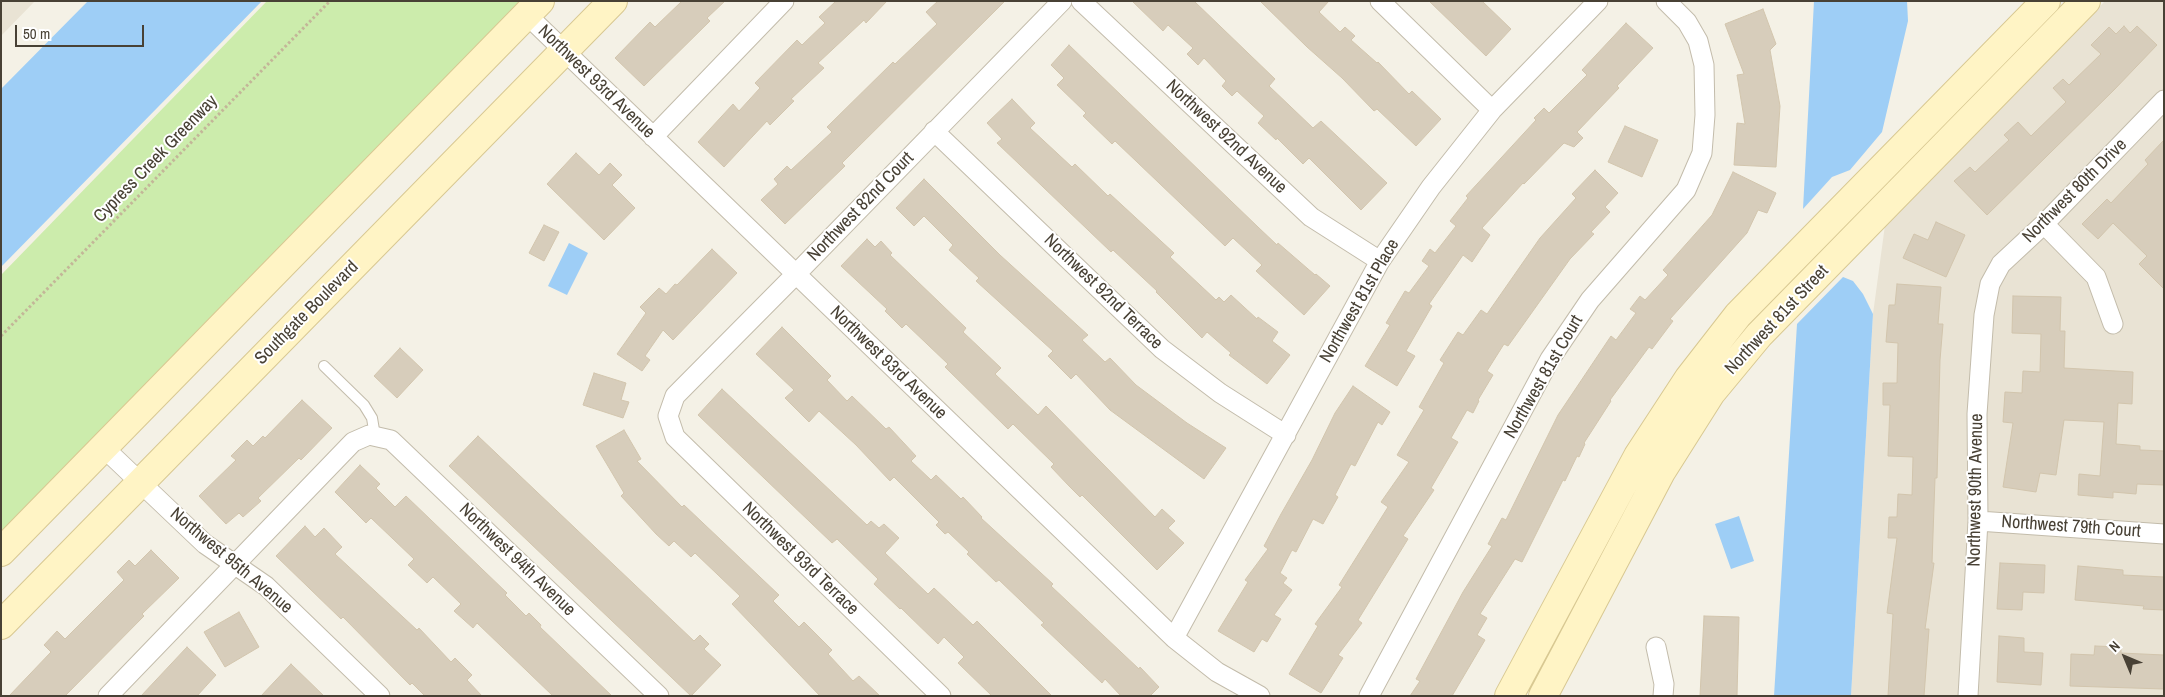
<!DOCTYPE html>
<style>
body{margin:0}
#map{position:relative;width:2165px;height:697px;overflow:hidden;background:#f4f1e6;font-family:"Archivo Narrow",sans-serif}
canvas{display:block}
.frame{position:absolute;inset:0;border:2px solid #484135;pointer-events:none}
.north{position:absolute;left:2100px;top:632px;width:50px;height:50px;-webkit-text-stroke:4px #fff;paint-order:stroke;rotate:315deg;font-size:14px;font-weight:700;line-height:20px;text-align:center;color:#484135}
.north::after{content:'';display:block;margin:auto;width:18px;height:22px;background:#484135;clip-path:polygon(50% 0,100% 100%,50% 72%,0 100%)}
.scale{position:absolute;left:15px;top:25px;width:129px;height:22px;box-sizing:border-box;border:2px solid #484135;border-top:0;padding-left:6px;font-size:15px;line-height:18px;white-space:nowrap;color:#484135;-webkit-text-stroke:4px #fff;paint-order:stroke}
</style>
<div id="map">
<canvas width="2165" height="697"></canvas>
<div class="frame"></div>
<div class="north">N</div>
<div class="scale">50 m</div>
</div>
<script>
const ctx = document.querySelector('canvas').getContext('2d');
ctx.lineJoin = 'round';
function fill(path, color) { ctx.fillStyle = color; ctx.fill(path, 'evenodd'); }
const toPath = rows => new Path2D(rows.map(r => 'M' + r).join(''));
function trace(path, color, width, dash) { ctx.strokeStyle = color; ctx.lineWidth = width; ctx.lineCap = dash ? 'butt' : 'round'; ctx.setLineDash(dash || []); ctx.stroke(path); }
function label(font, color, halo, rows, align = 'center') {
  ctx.font = font + ' "Archivo Narrow",sans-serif'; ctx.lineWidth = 4; ctx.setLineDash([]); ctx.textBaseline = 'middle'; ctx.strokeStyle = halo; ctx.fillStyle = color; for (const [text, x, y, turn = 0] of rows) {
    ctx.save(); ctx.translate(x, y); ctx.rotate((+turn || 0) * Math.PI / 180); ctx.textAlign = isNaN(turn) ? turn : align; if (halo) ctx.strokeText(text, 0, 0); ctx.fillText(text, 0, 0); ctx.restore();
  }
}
fill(toPath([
 [1,1,35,1,1,36],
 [2105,1,2164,1,2164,696,1851,696,1873,314,1885,225]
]), '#e9e3d4');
fill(toPath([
 [267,1,521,1,1,535,1,275]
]), '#ccecac');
fill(toPath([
 [88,1,262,1,1,267,1,89],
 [1814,1,1907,1,1908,21,1882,132,1850,170,1832,177,1803,209],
 [569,243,588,253,567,295,548,286],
 [1843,277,1853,281,1863,294,1873,314,1851,696,1774,696,1797,324],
 [1739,516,1754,561,1731,569,1715,524]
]), '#9ecef6');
const building = toPath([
 [682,1,725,1,707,18,710,21,644,86,615,58,650,22,655,27,682,1],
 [836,1,887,1,866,23,864,20,818,63,824,68,791,99,794,101,770,125,767,121,724,167,698,142,733,104,739,111,760,88,755,83,797,40,802,45,825,23,819,17,836,1],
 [938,1,1005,1,842,163,845,166,785,224,761,200,778,184,774,179,787,166,791,170,832,132,827,127,893,62,895,64,937,24,926,12,938,1],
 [1132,1,1194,1,1275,79,1269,86,1313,128,1321,121,1387,183,1361,210,1309,158,1303,164,1277,138,1276,140,1258,123,1264,116,1237,91,1232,96,1222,86,1226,81,1204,58,1198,65,1187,54,1193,48,1168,25,1163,31,1132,1],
 [1260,1,1329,1,1319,12,1340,32,1345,27,1355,36,1351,40,1377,63,1378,62,1409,94,1412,91,1441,119,1416,146,1377,109,1374,111,1342,78,1307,47,1260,1],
 [1429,1,1482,1,1511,29,1486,56,1429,1],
 [1763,9,1776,44,1770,50,1780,106,1776,167,1734,165,1737,123,1745,124,1737,75,1744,74,1725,24,1763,9],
 [1626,23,1653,48,1617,86,1619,88,1577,132,1583,138,1574,147,1564,143,1524,184,1523,183,1482,228,1490,235,1472,262,1463,255,1429,304,1432,306,1406,351,1415,356,1397,386,1365,366,1390,325,1386,323,1405,291,1409,293,1429,266,1422,261,1430,249,1435,253,1456,226,1450,221,1468,198,1466,196,1536,120,1534,118,1544,108,1549,113,1587,75,1582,70,1626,23],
 [2124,26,2130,33,2137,26,2157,45,2114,90,1987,215,1954,181,1970,167,1975,172,2009,140,2004,135,2018,122,2031,136,2066,102,2053,88,2063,79,2069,85,2101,54,2091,45,2109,27,2116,34,2124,26],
 [1069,45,1258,227,1277,245,1278,243,1315,275,1316,274,1330,286,1304,315,1256,271,1262,265,1233,238,1225,246,1115,141,1112,144,1083,116,1086,113,1057,85,1064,78,1051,65,1069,45],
 [1012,99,1035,123,1030,128,1072,167,1075,164,1108,196,1110,194,1174,253,1170,257,1216,300,1219,297,1224,302,1231,295,1257,319,1258,317,1278,332,1272,341,1290,355,1267,384,1229,355,1231,353,1207,332,1202,338,1156,292,1157,291,1113,250,1111,252,997,143,1002,139,987,123,1012,99],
 [1625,126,1658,140,1642,177,1608,162,1625,126],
 [2164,140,2164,289,2139,264,2147,256,2113,223,2098,239,2082,224,2107,199,2111,203,2148,164,2145,160,2164,140],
 [576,153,599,175,610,163,622,175,612,185,635,208,604,240,547,184,576,153],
 [1595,170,1618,193,1605,207,1610,212,1591,232,1594,234,1570,259,1508,346,1504,344,1487,371,1493,375,1478,400,1479,401,1473,413,1467,410,1451,438,1458,442,1431,488,1434,490,1403,536,1408,539,1358,620,1362,623,1338,655,1343,658,1321,693,1289,674,1318,626,1315,624,1342,587,1339,585,1388,507,1381,502,1409,462,1397,455,1424,410,1419,407,1444,363,1440,360,1458,332,1463,335,1481,310,1487,314,1540,238,1576,198,1572,194,1595,170],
 [1733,172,1776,193,1767,213,1758,210,1747,233,1670,319,1673,321,1652,349,1649,347,1610,400,1611,401,1584,443,1585,444,1579,457,1577,456,1565,481,1563,480,1522,562,1515,559,1480,614,1487,618,1477,635,1485,640,1452,696,1410,696,1420,681,1416,679,1463,592,1492,546,1488,544,1502,518,1506,520,1558,415,1611,336,1616,340,1636,313,1630,309,1640,296,1645,300,1668,275,1663,270,1712,215,1733,172],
 [924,179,1000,255,1088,335,1082,340,1105,362,1110,358,1136,385,1187,423,1226,448,1204,479,1110,410,1076,374,1071,379,1048,356,1053,351,976,281,979,278,949,250,953,245,924,216,914,226,896,208,924,179],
 [1936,222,1965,235,1946,277,1903,258,1914,234,1928,240,1936,222],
 [544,225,559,232,544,261,529,253,544,225],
 [867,239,875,247,881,241,892,253,890,255,966,328,963,332,1001,368,995,374,1038,415,1046,406,1155,517,1162,509,1175,521,1168,528,1184,543,1157,570,1082,495,1080,497,1069,486,1051,467,1054,464,1013,424,1008,429,945,367,948,364,906,324,902,328,885,311,887,309,841,266,867,239],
 [712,249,737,273,673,340,663,330,645,356,650,360,642,371,617,354,646,313,640,307,659,288,666,294,675,284,677,285,712,249],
 [1897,284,1941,287,1938,324,1943,324,1940,360,1937,478,1935,478,1932,563,1934,563,1925,629,1929,629,1924,696,1888,696,1893,614,1887,613,1897,538,1888,538,1889,517,1897,517,1898,494,1912,495,1913,457,1888,456,1890,405,1883,405,1883,383,1897,383,1898,343,1886,342,1889,305,1895,305,1897,284],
 [2013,296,2061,297,2060,331,2065,331,2064,368,2133,372,2132,404,2118,403,2116,444,2140,446,2140,450,2164,451,2164,485,2137,484,2136,494,2113,492,2113,498,2078,495,2079,474,2100,476,2104,422,2064,420,2056,475,2040,473,2036,492,2003,487,2013,423,2003,422,2005,392,2022,393,2023,371,2040,372,2041,334,2012,333,2013,296],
 [782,327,831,376,827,380,847,401,852,396,886,429,889,427,916,456,911,461,931,480,936,475,961,499,963,497,982,517,981,518,1053,584,1051,586,1139,669,1140,667,1159,687,1150,696,1121,696,1105,679,1102,683,1041,625,1044,623,999,580,996,582,967,554,969,552,948,532,945,534,936,525,939,522,894,477,890,481,856,445,819,411,809,422,785,398,794,390,756,354,782,327],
 [400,348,423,370,397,398,374,376,400,348],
 [594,373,626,383,621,400,629,402,623,418,583,405,594,373],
 [1353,386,1390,412,1382,425,1378,422,1355,466,1351,464,1335,495,1338,497,1323,524,1313,519,1296,552,1292,550,1280,573,1287,578,1283,583,1292,590,1274,615,1281,619,1267,642,1262,639,1254,652,1218,631,1248,582,1245,580,1268,549,1264,546,1281,514,1312,460,1335,413,1353,386],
 [722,389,867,525,871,521,879,528,884,524,899,538,885,553,928,594,934,588,973,625,977,621,1052,696,992,696,958,663,964,657,944,637,938,644,901,608,900,609,874,584,878,579,837,539,832,543,698,415,722,389],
 [302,400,332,428,301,460,299,458,258,498,261,501,243,517,239,513,226,524,199,496,236,460,231,456,247,440,253,446,263,436,265,438,302,400],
 [624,430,641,459,637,461,682,507,684,505,779,595,773,601,799,627,804,622,832,650,828,654,853,681,859,676,880,696,820,696,732,604,740,596,695,553,691,557,674,541,669,546,656,534,621,496,624,493,596,446,624,430],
 [478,436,694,641,700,635,709,644,704,649,721,665,691,696,449,466,478,436],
 [360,465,380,484,376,488,395,507,406,496,507,593,505,595,526,616,529,613,541,625,540,627,612,696,553,696,477,623,473,628,454,611,461,604,433,577,427,583,408,565,414,559,371,518,366,523,335,492,360,465],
 [305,526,315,537,324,528,342,547,335,554,417,630,419,628,451,662,455,658,472,675,467,680,482,696,425,696,412,683,410,685,343,617,341,619,276,556,305,526],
 [151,550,179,578,142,614,144,616,65,696,9,696,51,652,44,645,57,631,65,639,124,580,117,572,129,560,135,566,151,550],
 [2000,563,2045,565,2044,593,2023,592,2022,610,1997,609,2000,563],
 [2078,566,2123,570,2123,575,2164,577,2164,610,2143,609,2144,606,2075,600,2078,566],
 [239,612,259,647,225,667,204,632,239,612],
 [1704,616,1739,617,1737,696,1700,696,1704,616],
 [1999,636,2024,638,2024,652,2043,653,2041,685,1997,682,1999,636],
 [2095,646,2121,647,2121,653,2164,655,2164,689,2070,686,2071,654,2094,655,2095,646],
 [187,647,216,675,197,696,141,696,187,647],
 [291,664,324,696,261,696,291,664]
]);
fill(building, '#d7cdbb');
trace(building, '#d2c5ad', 1);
const lane = toPath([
 [324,366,364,405,372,418,375,436]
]);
const street = toPath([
 [1081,1,1311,217,1380,261],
 [1380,1,1492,110],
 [527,15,1174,638,1217,672,1260,696],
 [934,131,1162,349,1220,393,1286,435],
 [653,137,784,1],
 [2044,224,2096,277,2113,324],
 [103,447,205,544,266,586,380,696],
 [1978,521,2164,534],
 [1174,638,1380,261,1431,187,1492,110,1598,1],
 [1656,647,1664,684,1663,696],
 [108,696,353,442,369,435,391,440,659,696],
 [941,696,675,437,668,416,675,396,796,274,1062,1],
 [1369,696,1550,359,1590,300,1686,190,1702,153,1705,115,1704,65,1698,41,1687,22,1666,1],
 [1968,696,1978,521,1977,414,1984,315,1990,284,2001,264,2044,224,2164,100]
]);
const secondary = toPath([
 [1,552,540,1],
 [1,625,613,1],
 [1509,696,1638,456,1689,378,1738,315,2046,1],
 [1543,696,1661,472,1711,393,1759,335,2086,1]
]);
trace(lane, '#c3bcab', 12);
trace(street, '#c3bcab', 21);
trace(secondary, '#d8c892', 30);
trace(toPath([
 [1,336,330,1]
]), '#c3b698', 3, [2.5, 2.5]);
trace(lane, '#fff', 10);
trace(street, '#fff', 19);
trace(secondary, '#fff4c5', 28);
label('18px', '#484135', '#fff', [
 ["Northwest 93rd Avenue",596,82,44],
 ["Northwest 92nd Avenue",1226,137,43],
 ["Cypress Creek Greenway",156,159,-46],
 ["Northwest 80th Drive",2075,191,-45],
 ["Northwest 82nd Court",861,207,-46],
 ["Northwest 92nd Terrace",1103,292,44],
 ["Northwest 81st Place",1360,301,-60],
 ["Southgate Boulevard",307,313,-45],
 ["Northwest 81st Street",1777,320,-47],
 ["Northwest 93rd Avenue",888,363,44],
 ["Northwest 81st Court",1544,377,-60],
 ["Northwest 90th Avenue",1976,490,-89],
 ["Northwest 79th Court",2071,527,4],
 ["Northwest 93rd Terrace",800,559,44],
 ["Northwest 94th Avenue",517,560,44],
 ["Northwest 95th Avenue",231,561,40]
]);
</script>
